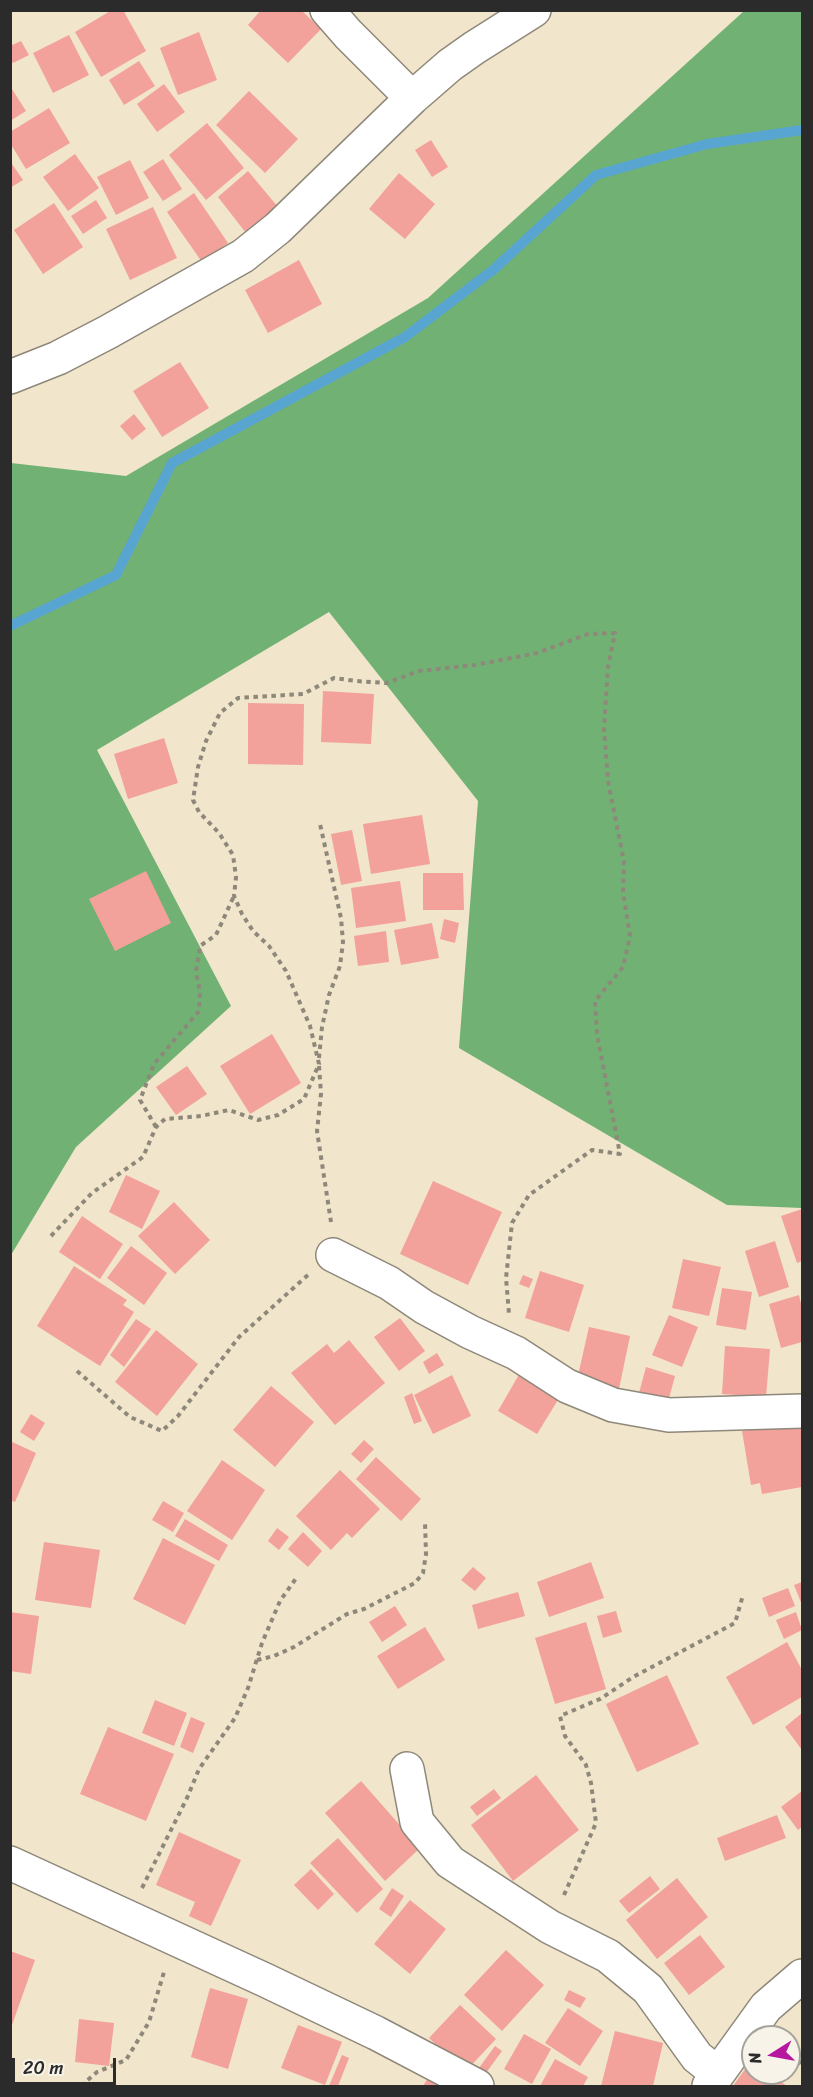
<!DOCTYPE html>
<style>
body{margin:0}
#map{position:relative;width:813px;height:2097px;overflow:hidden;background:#f1e5cb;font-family:Sriracha,sans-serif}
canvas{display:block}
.frame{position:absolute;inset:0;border:12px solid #2b2b2b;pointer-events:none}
.north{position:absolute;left:741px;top:2025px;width:60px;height:60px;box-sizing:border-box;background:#f7f3e8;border:2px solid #a5a39c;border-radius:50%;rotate:259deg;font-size:16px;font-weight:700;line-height:24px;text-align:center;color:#2b2b2b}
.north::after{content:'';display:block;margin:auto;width:21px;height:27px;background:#b5179e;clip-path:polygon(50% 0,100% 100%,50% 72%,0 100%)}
.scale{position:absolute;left:12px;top:2058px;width:104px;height:27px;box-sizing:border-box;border:3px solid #2b2b2b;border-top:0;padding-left:8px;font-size:18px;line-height:21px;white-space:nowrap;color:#2b2b2b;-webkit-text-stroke:4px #f7f3e8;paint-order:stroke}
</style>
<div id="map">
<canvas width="813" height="2097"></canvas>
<div class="frame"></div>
<div class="north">N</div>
<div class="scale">20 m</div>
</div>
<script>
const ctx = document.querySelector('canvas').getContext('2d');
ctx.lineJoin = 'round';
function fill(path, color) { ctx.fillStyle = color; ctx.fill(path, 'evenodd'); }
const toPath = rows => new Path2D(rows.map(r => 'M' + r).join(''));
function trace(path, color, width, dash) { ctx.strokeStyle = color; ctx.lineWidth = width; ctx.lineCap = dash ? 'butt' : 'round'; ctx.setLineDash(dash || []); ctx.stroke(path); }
fill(toPath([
 [744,11,802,11,802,1208,727,1205,459,1048,478,801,329,612,97,750,231,1006,76,1147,11,1255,11,463,126,476,428,298]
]), '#71b274');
trace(toPath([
 [10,626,116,575,172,463,405,337,493,270,596,175,707,144,802,130]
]), '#58a5d1', 10);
fill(toPath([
 [112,10,123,10,146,51,101,77,75,32],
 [261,10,301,10,321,29,288,63,248,25],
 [199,32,217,80,178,95,160,48],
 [69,35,89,75,53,93,33,53],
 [21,41,29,55,13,63,10,59,10,46],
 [139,61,155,86,124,105,109,80],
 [164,84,185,112,157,132,137,104],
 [10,86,26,111,10,121],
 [249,91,298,139,265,173,216,125],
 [49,108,70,143,26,169,10,143,10,132],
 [207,123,244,168,206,200,169,155],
 [431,140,448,167,432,177,415,150],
 [75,154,99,188,68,211,43,177],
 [163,159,182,189,163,201,143,172],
 [130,160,149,198,116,215,97,177],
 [10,161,23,180,10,188],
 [248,171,278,207,246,233,218,197],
 [399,173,435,204,405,239,369,209],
 [194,193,228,243,202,262,167,212],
 [96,200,107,218,83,234,71,216],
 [54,203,83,247,43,274,14,230],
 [153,207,177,258,130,280,106,229],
 [299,260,322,304,268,333,245,290],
 [180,362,209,408,162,437,133,391],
 [134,414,146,429,132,440,120,426],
 [323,691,374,694,371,744,321,742],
 [248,703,304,704,303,765,248,764],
 [164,738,178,783,128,799,114,754],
 [422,815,430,864,371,874,363,824],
 [352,830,362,881,341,885,331,834],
 [146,871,171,923,115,951,89,899],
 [423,873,463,873,464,910,423,910],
 [400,881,406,921,356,928,351,888],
 [444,919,459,923,455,943,440,939],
 [432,923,439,958,401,965,394,930],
 [386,931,389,962,358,966,354,936],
 [272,1034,301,1083,250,1114,220,1066],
 [187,1066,207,1094,176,1115,156,1087],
 [126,1175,160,1191,142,1229,109,1212],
 [433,1181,502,1212,468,1285,400,1254],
 [174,1202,210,1240,175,1274,138,1236],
 [802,1209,802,1261,797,1263,781,1216],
 [82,1216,123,1244,100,1279,59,1252],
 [775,1241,789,1287,759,1297,745,1251],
 [131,1246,167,1273,144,1305,107,1278],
 [683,1259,721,1267,709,1316,672,1308],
 [74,1266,127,1300,123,1305,134,1312,100,1366,37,1326],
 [540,1271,584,1285,569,1332,525,1318],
 [523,1275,533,1279,529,1288,519,1284],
 [722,1288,752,1292,746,1330,716,1325],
 [799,1295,802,1308,802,1342,781,1348,769,1304],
 [669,1315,698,1327,682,1367,652,1355],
 [400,1318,425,1351,399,1371,374,1337],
 [136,1319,151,1329,124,1367,110,1355],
 [589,1327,630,1336,619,1389,577,1380],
 [156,1330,198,1364,157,1416,115,1382],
 [349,1340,385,1383,335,1425,291,1373,327,1344,334,1353],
 [725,1346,770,1349,766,1397,722,1394],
 [437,1353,444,1365,429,1374,423,1362],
 [646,1367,675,1376,668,1402,639,1393],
 [521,1371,561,1395,537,1434,498,1411],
 [452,1375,471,1416,433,1434,414,1395],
 [271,1386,314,1422,275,1467,233,1430],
 [412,1393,422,1421,414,1424,404,1397],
 [31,1414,45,1423,34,1441,20,1432],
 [802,1421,802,1487,762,1494,760,1483,751,1485,742,1431],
 [364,1440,374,1449,361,1463,351,1454],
 [10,1441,36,1453,15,1502,10,1500],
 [376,1457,421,1499,401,1521,356,1479],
 [222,1460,265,1490,232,1540,187,1511],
 [340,1470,380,1509,352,1538,347,1533,331,1550,296,1516],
 [163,1501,184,1513,173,1532,152,1520],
 [185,1519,228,1545,219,1561,175,1536],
 [277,1528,289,1537,279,1550,268,1541],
 [303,1532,322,1551,308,1567,288,1549],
 [163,1538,215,1565,185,1625,133,1599],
 [44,1542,100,1550,91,1608,35,1600],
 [591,1562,604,1598,549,1617,537,1582],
 [473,1567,486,1578,475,1591,461,1580],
 [802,1582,802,1605,794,1585],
 [788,1588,795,1606,769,1617,762,1598],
 [518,1592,525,1616,478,1629,472,1605],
 [395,1606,407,1625,382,1642,369,1622],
 [616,1611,622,1632,603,1638,597,1616],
 [10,1612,39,1616,31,1674,10,1671],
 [796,1612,802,1630,784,1639,776,1620],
 [586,1622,606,1689,555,1704,535,1638],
 [425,1627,445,1660,398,1689,377,1656],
 [787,1642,802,1670,802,1697,753,1725,726,1677],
 [667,1675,699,1744,637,1772,606,1704],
 [155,1700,187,1713,174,1746,142,1733],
 [802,1713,802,1750,785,1727],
 [191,1717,205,1723,193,1753,180,1747],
 [108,1727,174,1754,146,1821,80,1794],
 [536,1775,579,1830,513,1881,471,1825],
 [361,1781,420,1848,385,1881,325,1813],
 [494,1789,501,1798,477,1816,470,1807],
 [802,1791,802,1827,798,1830,781,1807],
 [777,1815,786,1838,725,1861,717,1838],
 [179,1832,241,1860,211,1926,189,1916,195,1902,156,1885],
 [338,1838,383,1889,357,1913,310,1863],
 [311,1869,334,1894,318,1910,294,1885],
 [650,1876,660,1889,629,1913,619,1901],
 [677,1878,708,1917,657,1959,626,1920],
 [392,1888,404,1896,391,1917,379,1909],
 [410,1900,446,1929,410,1974,374,1944],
 [700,1935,725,1967,689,1995,664,1963],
 [506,1950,544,1985,502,2031,464,1995],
 [10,1951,35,1960,12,2025,10,2024],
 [210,1988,248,1999,228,2069,191,2057],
 [569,1990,586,1998,580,2008,564,2000],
 [460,2005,496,2039,465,2072,429,2038],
 [568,2008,603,2031,580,2066,545,2043],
 [79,2019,114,2023,109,2066,75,2062],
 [298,2025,342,2042,325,2085,281,2068],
 [615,2031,663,2043,653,2086,601,2086],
 [524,2034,551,2049,532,2084,504,2069],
 [495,2046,502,2051,483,2077,476,2072],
 [342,2055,349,2058,338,2086,329,2086],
 [555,2059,588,2077,583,2086,540,2086],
 [751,2061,753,2063,753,2073,768,2073,787,2086,733,2086],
 [428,2078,442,2086,423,2086]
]), '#f3a19b');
const street = toPath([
 [327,10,348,34,412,98],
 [10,377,58,358,108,332,243,256,278,228,412,98,450,65,474,48,534,10],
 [333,1255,389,1283,424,1307,470,1332,516,1353,567,1386,613,1405,669,1415,802,1411],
 [407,1769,417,1822,450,1862,550,1927,608,1956,648,1989,697,2057,717,2073],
 [10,1863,265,1980,376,2033,477,2086],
 [709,2086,766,2007,802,1976]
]);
trace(street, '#8e887b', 36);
trace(toPath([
 [319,1058,322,1027,329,995,340,966,343,942,341,918,320,824],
 [319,1066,321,1094,317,1131,331,1222],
 [156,1127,140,1100,154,1064,199,1011,200,992,196,972,200,946,216,935,234,896],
 [51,1236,92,1193,143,1157,156,1127,165,1119,201,1116,229,1110,258,1120,278,1115,304,1099,319,1064,310,1026,286,971,269,946,253,931,242,914,234,896,236,877,233,855,219,833,199,812,193,800,198,767,206,741,220,713,238,698,303,694,334,678,356,681,386,683,419,671,475,665,537,653,588,634,615,633,608,667,604,728,608,781,624,862,623,892,630,936,623,967,595,1001,597,1034,620,1154,592,1150,529,1195,512,1223,506,1278,509,1314],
 [77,1371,130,1417,162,1431,178,1416,239,1337,308,1275],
 [257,1660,274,1656,294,1647,347,1614,364,1609,415,1583,423,1573,426,1554,425,1522],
 [142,1888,187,1798,199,1769,235,1718,248,1688,262,1643,280,1601,297,1577],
 [564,1895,596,1823,591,1783,586,1765,565,1736,560,1716,600,1699,633,1677,735,1623,743,1595],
 [789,2045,802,2066],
 [81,2086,97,2072,126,2060,149,2022,164,1972]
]), '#8e887b', 4, [4.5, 4.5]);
trace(street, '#fff', 33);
</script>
